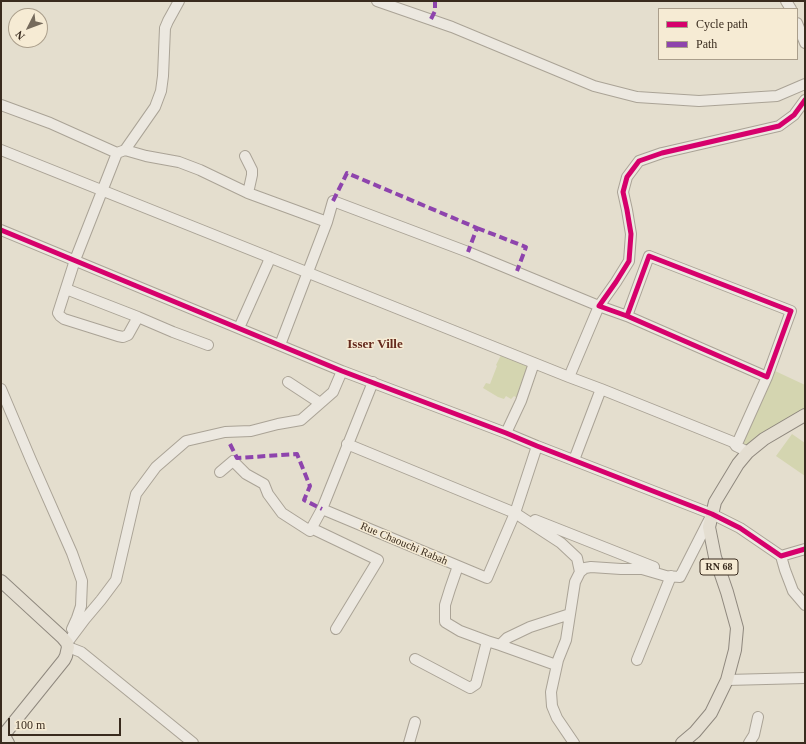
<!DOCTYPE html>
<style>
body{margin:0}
#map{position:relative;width:806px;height:744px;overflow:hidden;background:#e4dece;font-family:Georgia,serif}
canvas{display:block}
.frame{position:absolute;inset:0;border:2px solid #392b1e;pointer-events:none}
.legend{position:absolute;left:658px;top:8px;width:140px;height:52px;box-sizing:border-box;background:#f6ebd4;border:1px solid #aa9e8b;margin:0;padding:5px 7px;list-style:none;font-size:12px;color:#392b1e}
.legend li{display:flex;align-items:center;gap:8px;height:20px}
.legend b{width:20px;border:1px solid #aa9e8b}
.north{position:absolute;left:8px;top:8px;width:40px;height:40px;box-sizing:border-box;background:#f6ebd4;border:1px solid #aa9e8b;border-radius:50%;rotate:228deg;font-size:11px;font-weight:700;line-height:16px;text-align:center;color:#392b1e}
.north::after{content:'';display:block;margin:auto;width:14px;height:18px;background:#756a5c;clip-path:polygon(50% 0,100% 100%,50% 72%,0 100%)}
.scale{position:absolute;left:8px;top:718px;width:113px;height:18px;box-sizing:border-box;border:2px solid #392b1e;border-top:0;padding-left:5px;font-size:12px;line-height:14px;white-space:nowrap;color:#392b1e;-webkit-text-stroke:3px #f6ebd4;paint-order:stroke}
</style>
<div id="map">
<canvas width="806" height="744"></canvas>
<div class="frame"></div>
<ul class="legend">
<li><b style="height:5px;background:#d6006c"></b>Cycle path</li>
<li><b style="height:5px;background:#8e44ad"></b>Path</li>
</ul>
<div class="north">N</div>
<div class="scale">100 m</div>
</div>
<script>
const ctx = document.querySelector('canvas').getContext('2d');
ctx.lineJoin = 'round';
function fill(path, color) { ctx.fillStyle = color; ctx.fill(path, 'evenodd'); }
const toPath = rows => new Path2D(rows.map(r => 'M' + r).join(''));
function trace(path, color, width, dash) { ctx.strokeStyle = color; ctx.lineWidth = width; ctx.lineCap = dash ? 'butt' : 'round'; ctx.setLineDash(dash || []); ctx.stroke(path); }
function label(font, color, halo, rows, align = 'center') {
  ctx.font = font + ' Georgia,serif'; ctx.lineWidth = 3; ctx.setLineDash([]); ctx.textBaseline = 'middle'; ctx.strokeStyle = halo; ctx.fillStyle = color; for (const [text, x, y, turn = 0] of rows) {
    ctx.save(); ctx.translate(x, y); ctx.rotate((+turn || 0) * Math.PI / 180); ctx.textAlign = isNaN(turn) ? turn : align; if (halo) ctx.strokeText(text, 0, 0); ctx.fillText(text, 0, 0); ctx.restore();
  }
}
fill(toPath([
 [503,351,534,363,520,400,514,396,511,399,506,396,504,399,498,397,483,388,486,383,490,384,497,366,496,365],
 [773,370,805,385,805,415,748,452,736,446],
 [792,434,805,443,805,476,776,456]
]), '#d4d5b0');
const minor = toPath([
 [377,1,452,27,594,86,637,97,699,101,777,96,805,84],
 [786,1,791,9],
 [797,23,805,43],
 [1,105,50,123,117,153],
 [1,150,569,377,601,389,733,442,736,446,748,452],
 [125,150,155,107,161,91,163,76,165,28,168,21,179,1],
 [245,156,252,170,252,175,248,193],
 [1,230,342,371,506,433,537,446,712,514,740,528,781,556,805,549],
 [66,289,138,317,173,332,208,345],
 [627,316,649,256,791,311,767,377,627,316,599,306,616,282,629,261,631,234,627,210,623,192,627,177,639,161,662,153,779,126,794,115,805,100],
 [138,317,128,335,123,337,118,336,64,319,60,316,58,313,75,260,117,153,125,150,146,156,179,162,200,170,248,193,327,222],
 [239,328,268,263,269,257],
 [280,345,327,222,333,201,468,252,599,306,569,377],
 [288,382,320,403],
 [1,389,31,460,72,553,82,581,81,606,77,618,72,629],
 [506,433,521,401,534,363],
 [347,444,515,513,561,543,577,558,580,572],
 [736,446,767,377],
 [574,460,601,389],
 [220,472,233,461,246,474,264,484,268,494,282,513,310,531,322,509,373,382],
 [322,509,487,578,515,513,537,446],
 [535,520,654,567],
 [311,528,378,560,336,629],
 [781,556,785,570,793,591,805,605],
 [458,566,450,589,445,605,445,622,460,631,487,641],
 [67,643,85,619,101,600,116,580,136,494,156,467,186,441,225,432,251,431,278,424,301,420,333,392,342,371],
 [68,647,81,652,193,743],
 [415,659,470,688,476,684,487,641,500,645],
 [637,660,671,576],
 [556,665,500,645,507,638,530,627,570,614],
 [727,680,805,678],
 [409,743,415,722],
 [574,743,557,718,552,706,551,692,558,660,566,640,575,582,580,572,585,568,591,567,621,569,642,569,666,576,680,577,710,518],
 [749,743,754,735,758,717]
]);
const major = toPath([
 [1,581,62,637,67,643,68,647,66,656,64,660,6,732,5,738,8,743],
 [682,743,695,732,711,713,727,680,735,650,737,628,727,592,715,557,709,527,715,502,738,464,748,452,764,439,805,415]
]);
trace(minor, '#aaa396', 12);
trace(major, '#8f887e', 14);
trace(minor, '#ece8e0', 10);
trace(major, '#e4ded1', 12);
trace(toPath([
 [431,19,435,11,435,1],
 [333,201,347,173,477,228,468,252],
 [477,228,526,247,517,271],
 [230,444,237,458,297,454,310,486,304,500,322,509]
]), '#8e44ad', 4, [8, 4]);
trace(toPath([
 [1,230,342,371,506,433,537,446,712,514,740,528,781,556,805,549],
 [627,316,649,256,791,311,767,377,627,316,599,306,616,282,629,261,631,234,627,210,623,192,627,177,639,161,662,153,779,126,794,115,805,100]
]), '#d6006c', 5);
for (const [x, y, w] of [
 [719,567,38]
]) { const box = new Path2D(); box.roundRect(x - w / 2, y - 8, w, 16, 3); ctx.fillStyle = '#f6ebd4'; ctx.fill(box); trace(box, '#392b1e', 1); }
label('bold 10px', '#392b1e', null, [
 ["RN 68",719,567]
]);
label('11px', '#392b1e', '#f6ebd4', [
 ["Rue Chaouchi Rabah",404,544,23]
]);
label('bold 13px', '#662b1e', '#f6ebd4', [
 ["Isser Ville",375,345]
]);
</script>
